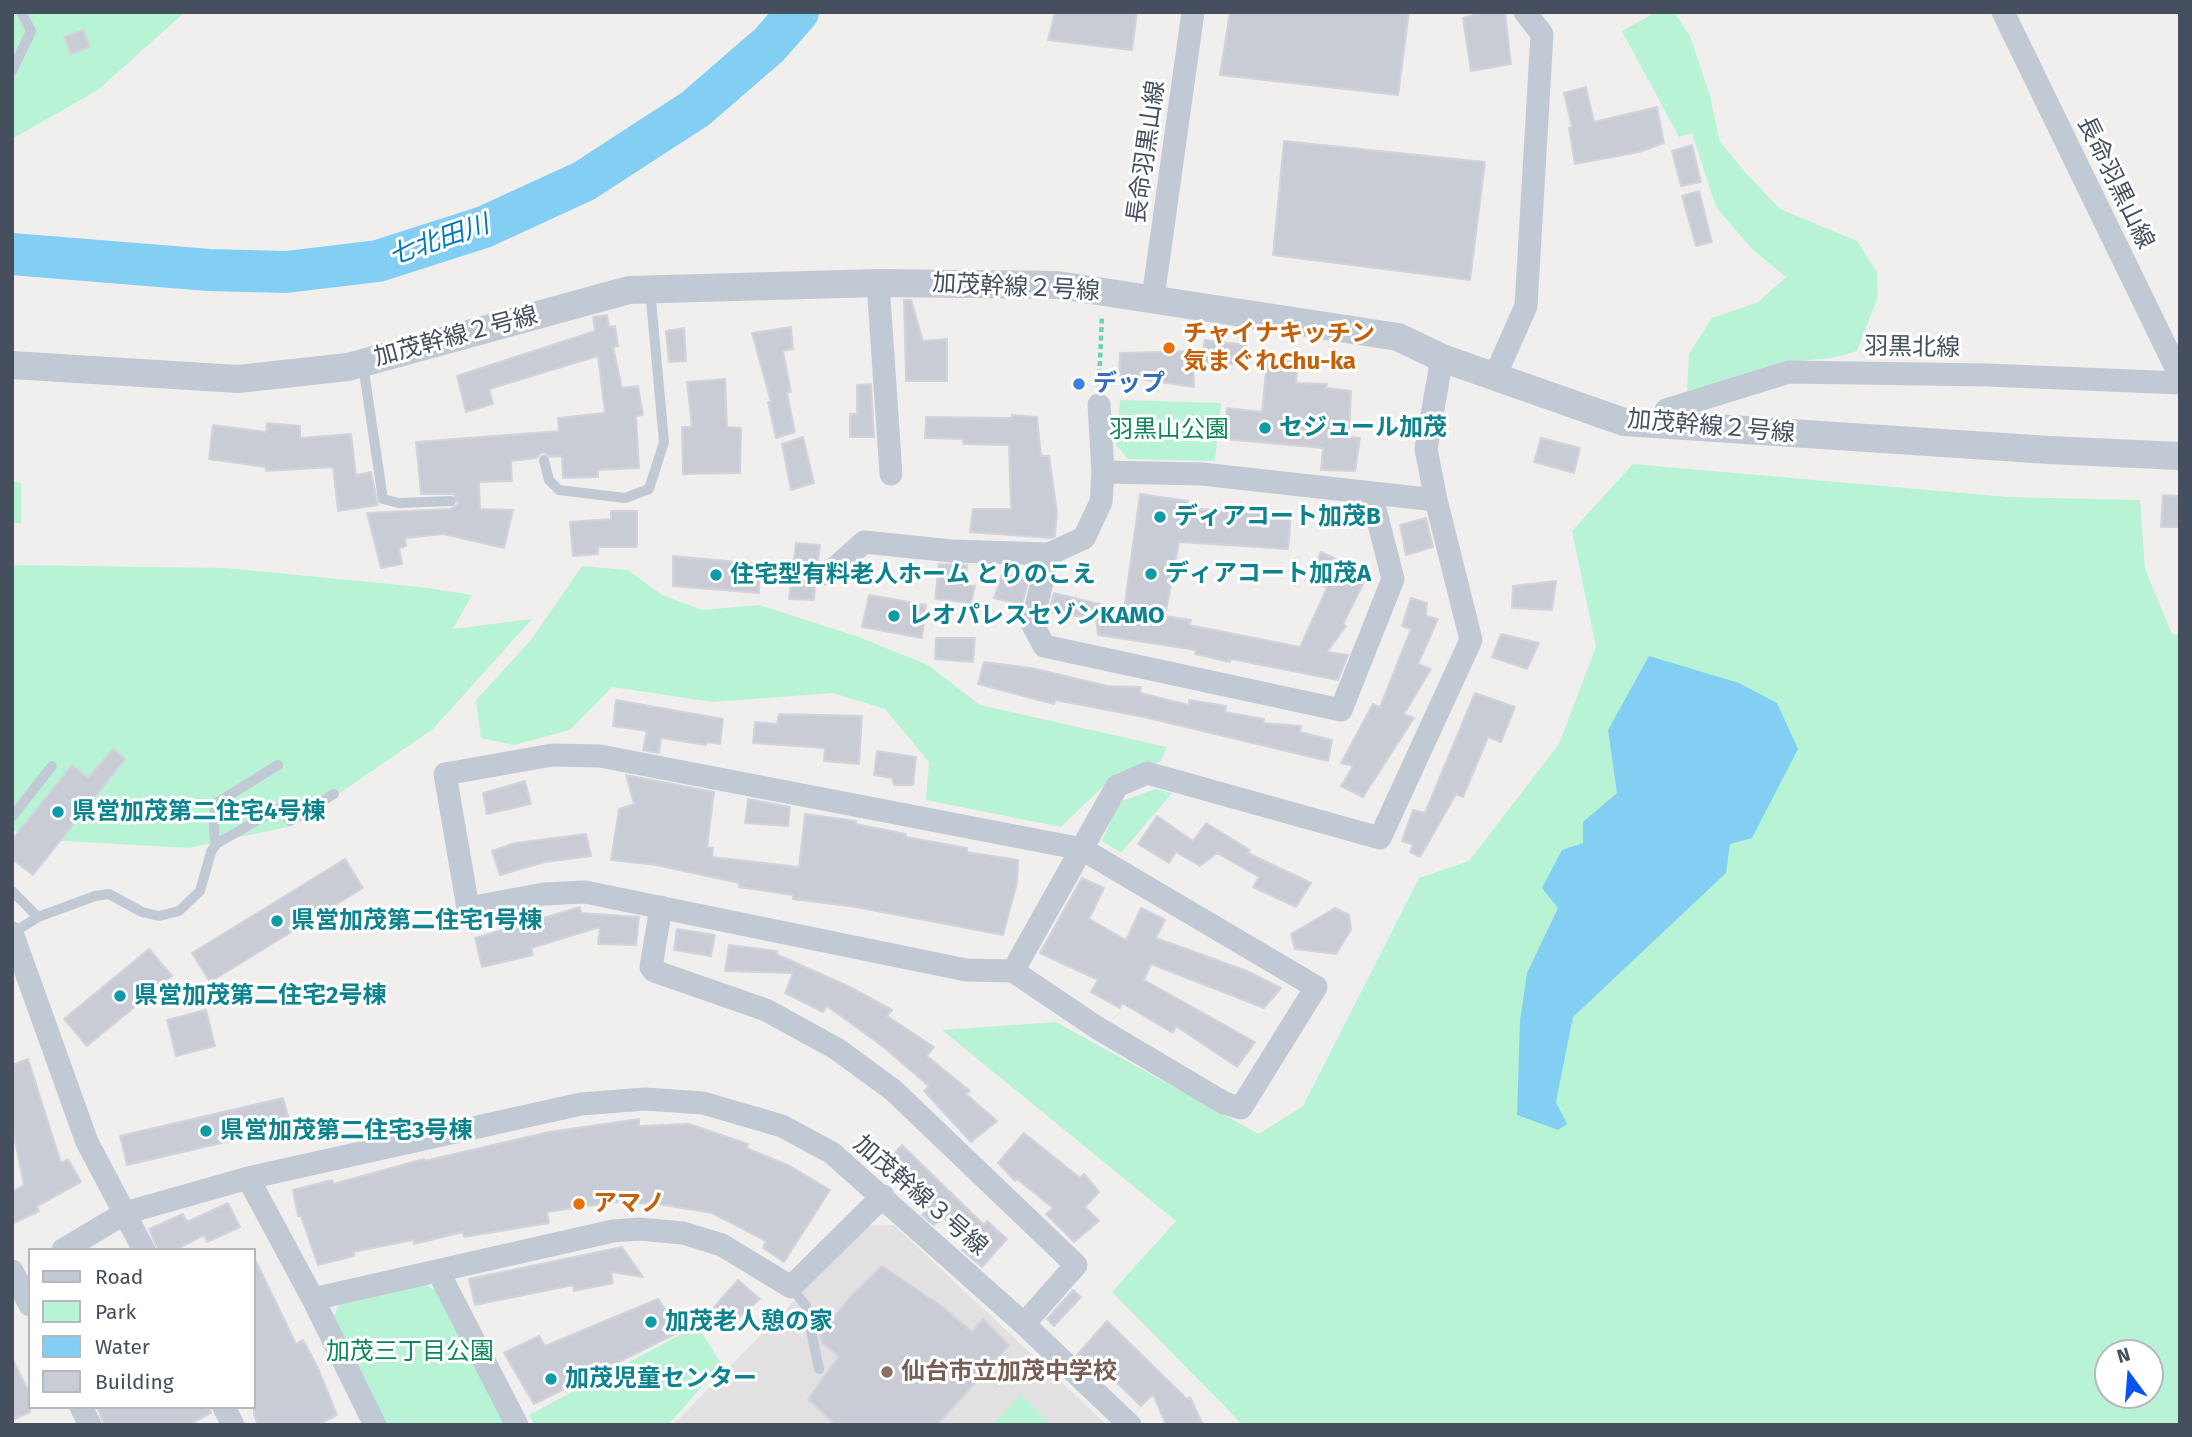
<!DOCTYPE html>
<meta charset="utf-8">
<style>
body{margin:0}
#map{position:relative;width:2192px;height:1437px;overflow:hidden;background:#f1efee;font-family:"Fira Sans",sans-serif}
canvas{display:block}
.frame{position:absolute;inset:0;border:14px solid #454f5e;pointer-events:none}
.legend{position:absolute;left:28px;top:1248px;width:228px;height:161px;box-sizing:border-box;background:#fff;border:2px solid #b5b9bf;margin:0;padding:9px 12px;list-style:none;font-size:21px;color:#454f5e}
.legend li{display:flex;align-items:center;gap:14px;height:35px}
.legend b{width:35px;border:2px solid #b5b9bf}
.north{position:absolute;left:2094px;top:1339px;width:70px;height:70px;box-sizing:border-box;background:#fff;border:2px solid #b5b9bf;border-radius:50%;rotate:344deg;font-size:19px;font-weight:700;line-height:28px;text-align:center;color:#454f5e}
.north::after{content:'';display:block;margin:auto;width:24px;height:32px;background:#0954f0;clip-path:polygon(50% 0,100% 100%,50% 72%,0 100%)}
</style>
<div id="map">
<canvas width="2192" height="1437"></canvas>
<div class="frame"></div>
<ul class="legend">
<li><b style="height:9px;background:#c1c9d5"></b>Road</li>
<li><b style="height:19px;background:#b9f3d6"></b>Park</li>
<li><b style="height:19px;background:#82cff3"></b>Water</li>
<li><b style="height:19px;background:#caccd5"></b>Building</li>
</ul>
<div class="north">N</div>
</div>
<script>
const ctx = document.querySelector('canvas').getContext('2d');
ctx.lineJoin = 'round';
function fill(path, color) { ctx.fillStyle = color; ctx.fill(path, 'evenodd'); }
const toPath = rows => new Path2D(rows.map(r => 'M' + r).join(''));
function trace(path, color, width, dash) { ctx.strokeStyle = color; ctx.lineWidth = width; ctx.lineCap = dash ? 'butt' : 'round'; ctx.setLineDash(dash || []); ctx.stroke(path); }
function label(font, color, halo, rows, align = 'center') {
  ctx.font = font + ' "Fira Sans","Noto Sans JP",sans-serif'; ctx.lineWidth = 6; ctx.setLineDash([]); ctx.textBaseline = 'middle'; ctx.strokeStyle = halo; ctx.fillStyle = color; for (const [text, x, y, turn = 0] of rows) {
    ctx.save(); ctx.translate(x, y); ctx.rotate((+turn || 0) * Math.PI / 180); ctx.textAlign = isNaN(turn) ? turn : align; if (halo) ctx.strokeText(text, 0, 0); ctx.fillText(text, 0, 0); ctx.restore();
  }
}
fill(toPath([
 [894,1225,1107,1425,673,1425,867,1226]
]), '#e2e0e0');
fill(toPath([
 [12,12,185,12,98,90,12,139],
 [1656,12,1674,12,1690,36,1710,96,1720,142,1745,172,1780,209,1857,241,1877,272,1878,297,1857,351,1832,358,1789,362,1687,391,1689,354,1712,318,1758,302,1786,277,1752,249,1716,207,1692,133,1679,137,1622,31],
 [1120,400,1221,403,1215,461,1128,459,1116,445],
 [1633,464,2008,497,2140,500,2145,569,2172,634,2180,635,2180,1425,1243,1425,1112,1292,1176,1221,942,1030,1056,1022,1259,1134,1303,1106,1419,878,1469,861,1559,744,1596,647,1572,531],
 [2108,1353,2150,1353,2150,1395,2108,1395],
 [12,481,21,483,21,523,12,523],
 [12,565,226,568,421,587,472,595,453,629,532,619,433,729,292,826,189,848,47,840,12,830],
 [582,566,628,570,662,595,702,610,759,605,856,636,928,665,980,705,1167,747,1160,762,1118,772,1061,827,926,800,929,762,885,709,833,693,713,702,612,687,570,730,514,745,481,738,476,700,531,640],
 [1155,789,1172,793,1121,853,1102,841,1119,802],
 [424,1284,439,1292,507,1425,387,1425,333,1319,340,1302],
 [697,1326,722,1364,668,1425,535,1425,529,1415],
 [1021,1395,1052,1425,992,1425]
]), '#b9f3d6');
fill(toPath([
 [1649,656,1739,683,1777,703,1798,749,1752,838,1730,844,1726,873,1573,1017,1556,1102,1567,1124,1558,1130,1517,1115,1520,1021,1527,973,1558,908,1542,888,1562,850,1583,843,1583,822,1617,793,1608,730]
]), '#82cff3');
trace(toPath([
 [12,254,209,270,286,272,378,261,484,227,584,181,695,109,769,45,798,12]
]), '#82cff3', 42);
const building = toPath([
 [1055,12,1137,12,1132,50,1048,40,1055,12],
 [1230,12,1409,12,1398,95,1220,75,1230,12],
 [1483,12,1505,12,1511,64,1471,71,1463,18,1483,12],
 [83,30,90,47,71,54,64,37,83,30],
 [1586,87,1594,122,1657,107,1664,143,1639,152,1575,164,1569,128,1572,127,1564,93,1586,87],
 [1284,141,1485,162,1470,280,1273,255,1284,141],
 [1692,145,1701,182,1681,186,1672,151,1692,145],
 [1699,191,1712,242,1696,246,1682,196,1699,191],
 [904,300,911,300,923,341,947,339,947,381,906,381,904,300],
 [607,315,609,327,615,326,618,346,613,347,622,388,638,386,643,415,636,416,639,468,598,470,598,477,563,478,562,456,551,457,543,452,536,458,511,461,512,481,479,482,480,509,513,510,504,548,443,534,405,538,406,546,399,548,402,564,381,568,367,513,451,509,458,504,454,494,421,494,416,442,559,431,558,418,605,413,598,356,489,389,493,404,466,412,457,376,595,331,593,317,607,315],
 [791,327,793,349,783,351,791,392,787,393,795,432,776,438,768,402,771,402,752,333,791,327],
 [684,328,686,361,669,362,666,331,684,328],
 [1205,340,1246,345,1245,365,1201,362,1205,340],
 [1193,351,1194,387,1119,376,1120,353,1193,351],
 [1267,360,1298,362,1296,383,1327,384,1326,388,1351,391,1349,437,1360,438,1355,471,1321,470,1323,448,1224,439,1227,408,1262,412,1267,360],
 [725,379,727,427,741,428,740,473,683,474,682,427,692,427,687,382,725,379],
 [871,384,874,437,850,437,850,414,857,414,857,385,871,384],
 [1012,415,1037,417,1041,456,1049,456,1057,512,1055,536,1051,538,970,532,973,509,1011,509,1009,445,963,444,963,439,925,438,926,417,1012,418,1012,415],
 [267,423,300,426,300,438,351,434,356,475,371,472,378,505,338,511,333,467,266,471,266,467,209,459,213,425,266,432,267,423],
 [803,437,814,483,791,490,782,444,803,437],
 [1541,438,1580,448,1574,473,1534,462,1541,438],
 [1140,494,1188,501,1186,508,1291,515,1288,549,1179,542,1165,616,1191,620,1189,625,1300,647,1327,588,1309,579,1321,552,1368,574,1343,624,1346,626,1327,652,1348,655,1338,680,1231,659,1230,662,1195,654,1196,650,1098,635,1096,619,1049,612,1054,593,1124,610,1140,494],
 [2163,495,2180,496,2180,527,2161,527,2163,495],
 [611,511,637,511,637,547,598,547,598,554,573,556,570,522,611,519,611,511],
 [1426,518,1433,547,1406,555,1400,525,1426,518],
 [796,543,820,545,818,561,809,572,815,586,814,600,789,599,796,543],
 [673,556,759,564,759,593,673,586,673,556],
 [939,564,967,565,965,585,975,586,971,603,935,599,939,564],
 [1002,574,1029,578,1022,605,994,598,1002,574],
 [1556,581,1552,610,1512,608,1513,586,1556,581],
 [869,595,926,605,922,638,862,627,869,595],
 [1411,598,1427,603,1426,616,1438,619,1418,664,1431,669,1404,714,1414,718,1363,797,1341,786,1353,766,1341,763,1373,704,1380,707,1411,629,1402,626,1411,598],
 [1501,634,1539,643,1527,669,1492,657,1501,634],
 [936,638,975,638,973,662,935,659,936,638],
 [984,662,1031,668,1108,686,1141,687,1140,693,1189,705,1189,700,1226,706,1225,712,1264,719,1263,723,1301,726,1300,732,1332,740,1328,761,1144,717,1055,700,1054,704,978,684,984,662],
 [1475,693,1515,707,1501,742,1488,737,1463,797,1456,794,1420,857,1410,852,1413,845,1402,841,1413,810,1425,813,1475,693],
 [616,700,723,719,720,744,707,742,706,745,661,738,659,753,643,750,647,731,613,726,616,700],
 [779,714,862,716,859,764,824,761,825,748,753,743,755,722,777,724,779,714],
 [113,749,125,759,33,875,12,859,12,840,72,765,88,778,113,749],
 [877,751,916,757,913,785,894,785,892,778,874,775,877,751],
 [626,775,714,792,707,847,713,848,712,857,799,867,805,814,856,821,856,824,906,834,906,837,967,848,967,852,1018,860,1017,883,1003,935,856,907,793,899,793,895,739,887,739,883,656,865,611,860,619,809,634,804,626,775],
 [525,781,531,804,487,814,483,793,525,781],
 [748,799,790,807,788,826,745,823,748,799],
 [1157,816,1193,841,1206,823,1250,850,1248,853,1311,883,1296,907,1253,887,1259,877,1217,853,1200,866,1176,852,1169,863,1138,844,1157,816],
 [586,834,591,856,545,862,500,875,492,851,515,843,586,834],
 [345,859,363,888,210,982,192,953,345,859],
 [1082,878,1104,888,1089,919,1126,940,1141,908,1165,920,1156,938,1247,971,1281,988,1264,1008,1151,964,1144,980,1255,1042,1237,1067,1176,1026,1173,1033,1122,1003,1120,1008,1091,992,1098,980,1040,953,1082,878],
 [580,907,581,913,639,917,636,945,598,944,600,927,531,948,533,955,482,967,475,938,580,907],
 [1335,908,1349,915,1351,930,1336,954,1295,949,1291,934,1335,908],
 [677,929,715,935,711,956,674,950,677,929],
 [729,945,777,951,776,954,850,987,892,1010,887,1016,934,1047,927,1056,970,1091,966,1094,997,1121,971,1142,924,1091,929,1086,882,1046,827,1006,823,1012,785,993,793,973,725,971,729,945],
 [149,949,172,976,87,1046,64,1019,149,949],
 [206,1010,215,1046,176,1056,167,1020,206,1010],
 [28,1059,61,1163,68,1159,81,1182,37,1206,39,1211,12,1224,12,1192,24,1185,12,1126,12,1065,28,1059],
 [283,1098,291,1127,127,1165,120,1136,283,1098],
 [639,1119,639,1126,689,1124,748,1144,746,1148,790,1166,830,1190,784,1262,763,1248,766,1241,712,1213,658,1204,616,1202,547,1212,549,1223,464,1237,463,1232,414,1244,413,1240,353,1252,354,1256,318,1265,301,1216,298,1216,293,1190,332,1180,333,1184,424,1159,424,1161,549,1132,639,1119],
 [1024,1133,1080,1178,1084,1174,1099,1192,1085,1207,1099,1221,1074,1242,1046,1214,1053,1208,1017,1179,1015,1181,998,1163,1024,1133],
 [902,1145,984,1225,987,1221,1007,1239,982,1267,962,1250,975,1234,944,1219,934,1225,922,1215,925,1211,881,1168,902,1145],
 [228,1203,240,1227,207,1242,204,1235,175,1250,158,1250,149,1229,183,1214,187,1222,228,1203],
 [622,1247,643,1277,611,1272,613,1283,574,1291,573,1285,475,1305,469,1279,622,1247],
 [254,1257,296,1344,303,1340,317,1366,337,1415,317,1425,258,1425,254,1415,254,1257],
 [882,1266,944,1308,972,1332,983,1319,1009,1345,937,1425,836,1425,808,1399,839,1356,822,1343,820,1336,850,1297,882,1266],
 [738,1280,760,1299,725,1330,708,1314,738,1280],
 [1073,1290,1081,1297,1054,1326,1047,1319,1073,1290],
 [658,1299,681,1331,534,1404,504,1353,539,1336,545,1346,658,1299],
 [1107,1321,1187,1399,1190,1397,1203,1425,1166,1425,1153,1394,1141,1406,1101,1368,1096,1373,1077,1355,1107,1321],
 [12,1358,30,1394,30,1412,12,1420,12,1358],
 [97,1407,210,1407,211,1413,188,1425,104,1425,97,1407]
]);
fill(building, '#caccd5');
trace(building, '#d2d3db', 2);
trace(toPath([
 [1099,383,1102,315]
]), '#6ed4ad', 4.5, [5, 3.5]);
trace(toPath([
 [12,71,31,31,21,12],
 [363,365,383,499,399,503,451,501],
 [544,460,549,480,559,490,625,498,649,489,664,442,650,289],
 [12,817,52,766],
 [216,844,214,834,215,804,278,765],
 [12,891,38,917],
 [13,933,38,917,95,896,109,894,142,912,159,916,179,911,200,891,211,852,216,844,281,807,290,821,334,794],
 [791,1287,806,1306,819,1369]
]), '#c1c9d5', 10);
trace(toPath([
 [2003,12,2180,376],
 [878,283,891,474],
 [1153,298,1193,12],
 [1495,376,1526,306,1542,34,1525,12],
 [1099,405,1103,472,1202,474,1436,500,1426,449,1442,358],
 [1667,426,1666,410,1789,372,1988,375,2180,383],
 [1103,472,1101,502,1084,538,1049,554,1032,623,1044,646,1341,710,1393,579,1371,493],
 [823,574,834,569,864,542,952,551,1049,554],
 [552,755,600,756,1082,849,1316,987,1241,1108,1224,1103,1096,1027,1013,971,966,970,585,892,544,894,468,908,445,774,552,755],
 [661,907,651,967,654,971,766,1010,837,1049,893,1090,1076,1265,1024,1324],
 [12,933,87,1142,144,1250],
 [1013,971,1117,786,1147,773,1380,838,1471,640,1436,500],
 [248,1178,313,1299,375,1425],
 [63,1250,125,1213,248,1178,581,1104,645,1099,703,1103,782,1126,832,1153,1024,1324,1130,1425],
 [12,1271,30,1305],
 [438,1271,517,1425],
 [313,1299,613,1231,639,1229,683,1233,722,1245,791,1287,883,1196],
 [81,1407,90,1425],
 [224,1407,233,1425]
]), '#c1c9d5', 23);
trace(toPath([
 [12,365,238,379,348,367,629,290,878,283,1058,285,1398,337,1442,358,1624,422,2049,450,2180,456]
]), '#c1c9d5', 28);
for (const [x, y, r, color] of [
 [1169,348,7,"#e8710a"],
 [1079,384,7,"#3f7fe0"],
 [1265,428,7,"#0f9aa8"],
 [1160,517,7,"#0f9aa8"],
 [1151,574,7,"#0f9aa8"],
 [716,575,7,"#0f9aa8"],
 [894,616,7,"#0f9aa8"],
 [58,812,7,"#0f9aa8"],
 [277,921,7,"#0f9aa8"],
 [120,996,7,"#0f9aa8"],
 [206,1131,7,"#0f9aa8"],
 [579,1204,7,"#e8710a"],
 [651,1322,7,"#0f9aa8"],
 [887,1372,7,"#8d6e63"],
 [551,1379,7,"#0f9aa8"]
]) { const dot = new Path2D(); dot.arc(x, y, r, 0, 2 * Math.PI); ctx.fillStyle = color; ctx.fill(dot); trace(dot, '#fff', 2.5); }
label('24px', '#454f5e', '#fff', [
 ["長命羽黒山線",1147,152,-82],
 ["長命羽黒山線",2115,183,64],
 ["加茂幹線２号線",1016,288,3],
 ["加茂幹線２号線",456,337,-15],
 ["羽黒北線",1912,348,1],
 ["加茂幹線２号線",1711,427,5],
 ["加茂幹線３号線",920,1196,41]
]);
label('bold 24px', '#c56008', '#fff', [
 ["チャイナキッチン",1183,334],
 ["気まぐれChu-ka",1183,362],
 ["アマノ",593,1204]
], 'left');
label('bold 24px', '#366cbe', '#fff', [
 ["デップ",1093,384]
], 'left');
label('bold 24px', '#0d838f', '#fff', [
 ["セジュール加茂",1279,428],
 ["ディアコート加茂B",1174,517],
 ["ディアコート加茂A",1165,574],
 ["住宅型有料老人ホーム とりのこえ",730,575],
 ["レオパレスセゾンKAMO",908,616],
 ["県営加茂第二住宅4号棟",72,812],
 ["県営加茂第二住宅1号棟",291,921],
 ["県営加茂第二住宅2号棟",134,996],
 ["県営加茂第二住宅3号棟",220,1131],
 ["加茂老人憩の家",665,1322],
 ["加茂児童センター",565,1379]
], 'left');
label('24px', '#0f8658', '#fff', [
 ["羽黒山公園",1169,430],
 ["加茂三丁目公園",410,1352]
]);
label('bold 24px', '#785e54', '#fff', [
 ["仙台市立加茂中学校",901,1372]
], 'left');
label('italic 26px', '#007bb6', '#fff', [
 ["七北田川",439,241,-19]
]);
</script>
